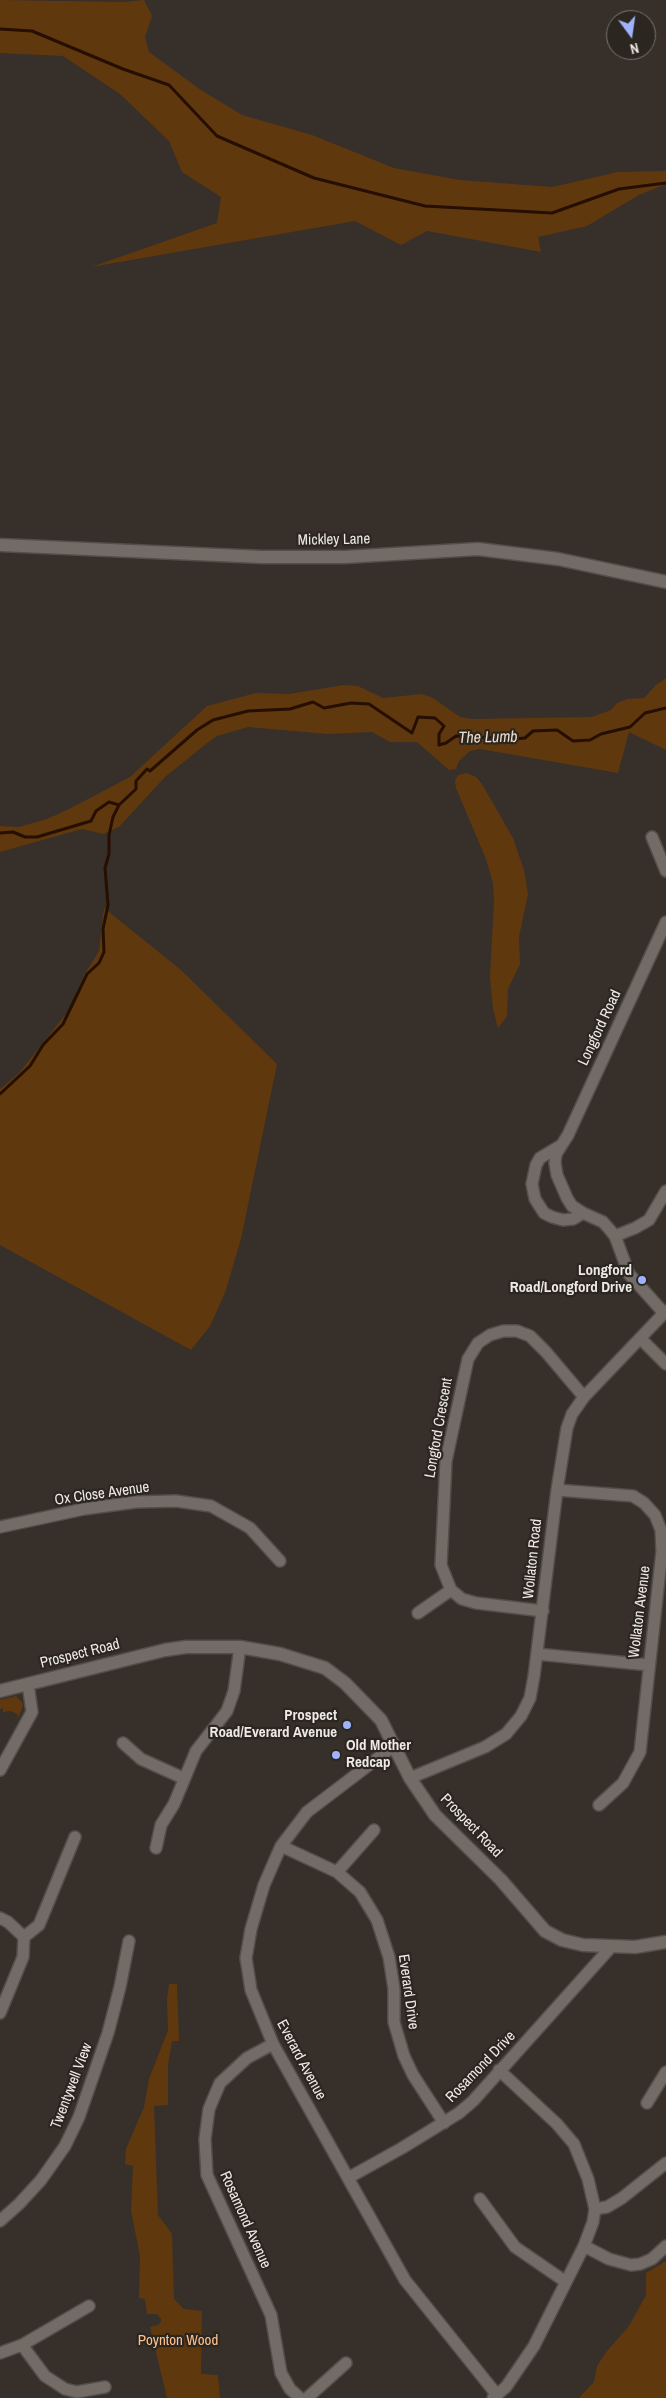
<!DOCTYPE html>
<style>
body{margin:0}
#map{position:relative;width:666px;height:2398px;overflow:hidden;background:#362f2a;font-family:"Archivo Narrow",sans-serif}
canvas{display:block}
.north{position:absolute;left:606px;top:10px;width:50px;height:50px;box-sizing:border-box;background:#2c2620;border:1px solid #79746f;border-radius:50%;rotate:166deg;font-size:14px;font-weight:700;line-height:20px;text-align:center;color:#ede9e6}
.north::after{content:'';display:block;margin:auto;width:18px;height:22px;background:#9fb3fd;clip-path:polygon(50% 0,100% 100%,50% 72%,0 100%)}
</style>
<div id="map">
<canvas width="666" height="2398"></canvas>
<div class="north">N</div>
</div>
<script>
const ctx = document.querySelector('canvas').getContext('2d');
ctx.lineJoin = 'round';
function fill(path, color) { ctx.fillStyle = color; ctx.fill(path, 'evenodd'); }
const toPath = rows => new Path2D(rows.map(r => 'M' + r).join(''));
function trace(path, color, width, dash) { ctx.strokeStyle = color; ctx.lineWidth = width; ctx.lineCap = dash ? 'butt' : 'round'; ctx.setLineDash(dash || []); ctx.stroke(path); }
function label(font, color, halo, rows, align = 'center') {
  ctx.font = font + ' "Archivo Narrow",sans-serif'; ctx.lineWidth = 4.5; ctx.setLineDash([]); ctx.textBaseline = 'middle'; ctx.strokeStyle = halo; ctx.fillStyle = color; for (const [text, x, y, turn = 0] of rows) {
    ctx.save(); ctx.translate(x, y); ctx.rotate((+turn || 0) * Math.PI / 180); ctx.textAlign = isNaN(turn) ? turn : align; if (halo) ctx.strokeText(text, 0, 0); ctx.fillText(text, 0, 0); ctx.restore();
  }
}
fill(toPath([
 [0,0,123,2,144,0,152,16,145,37,149,52,201,90,242,115,312,135,394,168,460,180,552,187,618,172,666,171,666,184,639,195,587,226,538,237,541,252,427,231,401,245,355,221,91,267,217,223,221,197,182,172,169,141,120,94,63,56,0,53],
 [666,678,666,750,629,732,618,773,480,749,470,751,459,761,456,769,449,770,417,742,390,742,372,732,327,734,248,727,217,736,206,744,165,777,119,827,103,834,82,829,0,852,0,826,19,827,47,819,69,809,130,777,207,706,256,693,289,694,344,685,358,686,383,698,422,694,433,698,460,717,471,719,592,717,611,710,617,703,627,699,644,698,656,685],
 [467,773,476,777,482,784,513,838,524,870,528,894,519,937,520,964,508,989,507,1016,498,1028,493,1009,490,977,494,901,493,883,486,859,456,788,455,781,458,775],
 [104,908,181,970,277,1064,241,1239,225,1293,210,1326,191,1350,0,1245,0,1089,19,1073,69,1010,84,975,99,951],
 [16,1696,22,1702,23,1706,18,1718,17,1714,10,1711,3,1712,3,1708,0,1709,0,1700],
 [169,1984,177,1984,179,2041,172,2041,168,2065,168,2105,154,2106,158,2215,172,2234,174,2299,184,2309,202,2311,201,2374,218,2375,220,2398,167,2398,150,2327,158,2325,161,2322,161,2319,157,2314,147,2314,145,2299,139,2298,140,2256,131,2211,133,2166,125,2164,126,2149,144,2107,149,2079,168,2030,167,2000],
 [666,2261,666,2398,579,2398,594,2382,597,2366,607,2351,629,2326,646,2295,646,2273]
]), '#60380e');
trace(toPath([
 [0,29,32,31,123,69,169,85,217,136,314,178,425,206,552,213,619,189,666,183],
 [0,833,13,832,25,837,37,837,91,821,96,811,109,802,119,805],
 [0,1094,30,1066,43,1045,63,1024,87,974,99,963,104,952,103,929,108,905,105,868,109,854,109,835,113,817,119,805,136,789,136,781,147,769,150,771,197,730,213,720,248,711,290,709,313,702,324,708,351,703,369,704,412,733,418,717,435,718,444,726,439,734,439,745,446,743,456,736,515,739,525,738,533,731,557,730,573,741,590,740,601,734,630,727,645,713,666,708]
]), '#260f00', 3);
const minor = toPath([
 [652,837,666,871],
 [560,1146,540,1158,536,1165,532,1184,535,1199,544,1213,552,1217,563,1220,573,1219,583,1213],
 [615,1236,635,1228,649,1220,666,1191],
 [664,1313,629,1274,615,1236,610,1230,603,1222,583,1213,572,1206,567,1198,557,1175,555,1163,556,1154,568,1135,666,922],
 [641,1339,666,1364],
 [557,1490,633,1496,644,1503,655,1515,661,1530,662,1551,640,1752,623,1783,599,1805],
 [0,1527,84,1509,136,1502,176,1501,211,1506,250,1528,280,1561],
 [543,1611,476,1603,462,1599,451,1590,441,1565,446,1461,468,1359,478,1343,490,1335,503,1331,517,1331,530,1336,546,1352,584,1397],
 [418,1613,451,1590],
 [537,1654,649,1665],
 [123,1743,141,1759,183,1778],
 [395,1745,307,1812,281,1846,264,1885,251,1929,246,1958,251,1990,273,2044,405,2280,497,2395],
 [0,1770,32,1712,28,1684],
 [410,1778,485,1747,506,1734,521,1716,530,1698,534,1676,557,1490,567,1428,572,1414,584,1397,666,1311],
 [281,1846,337,1872,360,1892,377,1920,389,1957,394,1989,394,2022,404,2056,413,2075,444,2123],
 [156,1848,161,1825,174,1804,196,1751,227,1711,234,1691,240,1647],
 [337,1872,374,1830],
 [0,1918,8,1922,24,1937,23,1957,0,2013],
 [24,1937,39,1925,75,1837],
 [273,2044,247,2058,220,2083,209,2109,205,2139,207,2175,271,2315,281,2373,290,2389,300,2398],
 [647,2103,666,2072],
 [348,2178,402,2148,459,2113,473,2101,611,1947],
 [480,2199,515,2247,566,2282],
 [595,2209,607,2207,622,2198,666,2163],
 [0,2221,19,2204,41,2180,65,2146,79,2117,108,2033,120,1987,129,1941],
 [584,2246,609,2259,631,2265,640,2264,652,2259,666,2246],
 [22,2345,45,2376,65,2389,77,2392,105,2387],
 [0,2353,22,2345,89,2306],
 [307,2398,346,2363],
 [493,2398,506,2387,534,2346,584,2246,593,2222,595,2209,588,2179,574,2144,557,2124,499,2070]
]);
const tertiary = toPath([
 [0,545,262,557,345,557,478,549,558,559,666,582],
 [0,1691,165,1650,186,1647,240,1647,280,1654,325,1668,345,1683,381,1720,410,1778,435,1815,501,1880,545,1931,562,1940,583,1945,635,1947,666,1942]
]);
trace(minor, '#534e4a', 14);
trace(tertiary, '#534e4a', 15);
trace(minor, '#736c66', 11);
trace(tertiary, '#736c66', 12);
for (const [x, y, r, color] of [
 [642,1280,5,"#9fb3fd"],
 [347,1725,5,"#9fb3fd"],
 [336,1755,5,"#9fb3fd"]
]) { const dot = new Path2D(); dot.arc(x, y, r, 0, 2 * Math.PI); ctx.fillStyle = color; ctx.fill(dot); trace(dot, '#2c2620', 2); }
label('15px', '#ede9e6', '#2c2620', [
 ["Mickley Lane",334,540,-1],
 ["Longford Road",600,1028,-65],
 ["Longford Crescent",439,1428,-80],
 ["Ox Close Avenue",102,1494,-8],
 ["Wollaton Road",533,1559,-84],
 ["Wollaton Avenue",640,1612,-83],
 ["Prospect Road",80,1654,-14],
 ["Prospect Road",471,1826,46],
 ["Everard Drive",408,1992,82],
 ["Everard Avenue",301,2060,62],
 ["Rosamond Drive",481,2067,-46],
 ["Twentywell View",72,2086,-69],
 ["Rosamond Avenue",245,2220,66]
]);
label('bold 15px', '#ede9e6', '#2c2620', [
 ["Longford",632,1271],
 ["Road/Longford Drive",632,1288],
 ["Prospect",337,1716],
 ["Road/Everard Avenue",337,1733],
 ["Old Mother",346,1746,"left"],
 ["Redcap",346,1763,"left"]
], 'right');
label('15px', '#ffc38f', '#2c2620', [
 ["Poynton Wood",178,2341]
]);
label('italic 16px', '#f1ddcc', '#2c2620', [
 ["The Lumb",488,738,-1]
]);
</script>
